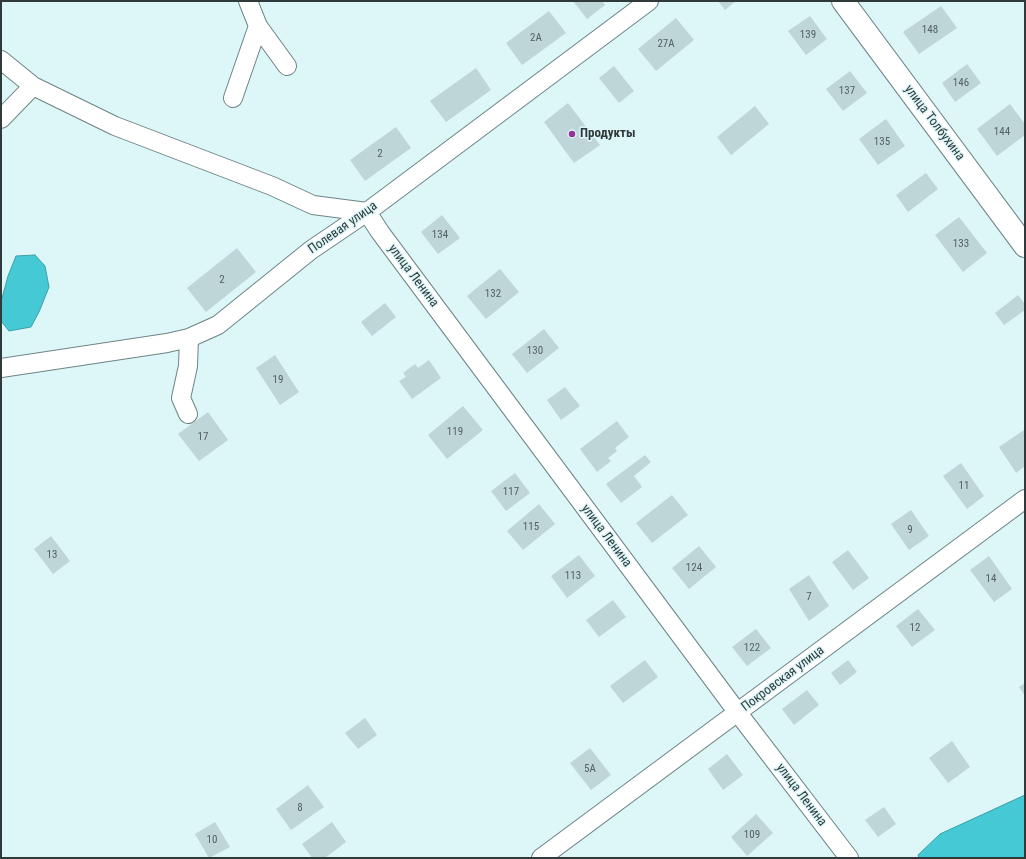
<!DOCTYPE html>
<meta charset="utf-8">
<style>
body{margin:0}
#map{position:relative;width:1026px;height:859px;overflow:hidden;background:#ddf6f8;font-family:"Roboto Condensed",sans-serif}
canvas{display:block}
.frame{position:absolute;inset:0;border:2px solid #303a3b;pointer-events:none}
</style>
<div id="map">
<canvas width="1026" height="859"></canvas>
<div class="frame"></div>
</div>
<script>
const ctx = document.querySelector('canvas').getContext('2d');
ctx.lineJoin = 'round';
function fill(path, color) { ctx.fillStyle = color; ctx.fill(path, 'evenodd'); }
const toPath = rows => new Path2D(rows.map(r => 'M' + r).join(''));
function trace(path, color, width, dash) { ctx.strokeStyle = color; ctx.lineWidth = width; ctx.lineCap = dash ? 'butt' : 'round'; ctx.setLineDash(dash || []); ctx.stroke(path); }
function label(font, color, halo, rows, align = 'center') {
  ctx.font = font + ' "Roboto Condensed",sans-serif'; ctx.lineWidth = 3; ctx.setLineDash([]); ctx.textBaseline = 'middle'; ctx.strokeStyle = halo; ctx.fillStyle = color; for (const [text, x, y, turn = 0] of rows) {
    ctx.save(); ctx.translate(x, y); ctx.rotate((+turn || 0) * Math.PI / 180); ctx.textAlign = isNaN(turn) ? turn : align; if (halo) ctx.strokeText(text, 0, 0); ctx.fillText(text, 0, 0); ctx.restore();
  }
}
const water = toPath([
 [35,255,45,266,49,287,39,312,31,327,9,331,1,321,1,302,8,276,16,256,35,255],
 [1025,795,1025,858,919,858,918,855,940,834,1025,795]
]);
fill(water, '#45c9d5');
trace(water, '#3f9ea7', 1);
fill(toPath([
 [573,1,602,1,605,5,587,19],
 [718,1,736,1,725,10],
 [941,6,957,28,919,54,903,32],
 [549,11,566,33,522,65,506,43],
 [810,16,827,39,806,55,788,31],
 [676,18,694,40,656,71,638,49],
 [967,64,981,83,955,102,942,83],
 [614,66,634,91,619,103,599,78],
 [476,68,491,90,446,122,430,101],
 [850,71,867,93,843,111,826,89],
 [568,103,600,145,574,163,544,122],
 [1010,104,1025,124,1025,135,997,156,977,129],
 [755,106,769,124,731,155,717,137],
 [886,119,905,146,878,165,859,139],
 [396,127,411,148,365,181,350,160],
 [926,173,938,189,908,212,896,195],
 [442,215,460,238,438,254,421,232],
 [959,217,987,253,963,272,935,235],
 [237,248,256,272,206,312,187,288],
 [500,269,519,292,486,319,467,296],
 [1018,295,1025,304,1025,310,1004,325,995,313],
 [385,303,396,317,372,336,361,322],
 [544,329,559,348,527,373,512,354],
 [275,355,299,392,280,405,256,368],
 [429,360,441,378,412,399,399,381,406,377,403,373,415,364,418,368],
 [565,387,580,406,561,420,547,400],
 [463,406,483,430,447,459,428,435],
 [208,412,228,440,199,461,178,434],
 [617,421,629,437,615,448,617,451,608,458,611,461,597,472,580,449],
 [1024,430,1025,432,1025,466,1016,473,999,447],
 [645,455,651,462,634,476,642,487,621,503,606,484],
 [961,463,984,496,967,509,943,476],
 [515,473,530,493,506,511,491,491],
 [672,495,688,515,652,543,636,523],
 [539,504,555,524,523,550,507,531],
 [911,510,929,536,909,550,891,524],
 [51,536,70,561,53,574,34,549],
 [699,546,716,567,689,589,672,568],
 [848,550,869,578,853,590,832,562],
 [579,555,595,576,567,598,551,576],
 [989,556,1012,589,994,602,970,570],
 [809,575,829,606,809,621,789,589],
 [613,600,626,617,599,637,586,620],
 [918,609,935,630,912,647,896,626],
 [756,629,771,648,747,666,732,647],
 [645,660,658,677,623,703,610,686],
 [848,660,857,672,840,685,831,673],
 [1025,683,1025,696,1019,687],
 [807,690,819,705,794,725,782,709],
 [365,718,377,735,358,749,345,733],
 [952,741,970,767,948,783,929,758],
 [590,748,611,775,591,790,570,763],
 [727,754,743,775,723,790,708,769],
 [308,785,324,807,291,830,276,809],
 [884,807,896,824,878,837,865,820],
 [756,814,773,833,747,856,731,837],
 [215,822,230,847,209,858,195,834],
 [332,822,346,842,325,858,312,858,302,844]
]), '#bed6d8');
const minor = toPath([
 [258,26,287,66],
 [1,60,33,86,115,126,272,186,313,205,367,212],
 [233,98,258,26,248,1],
 [1,119,33,86],
 [367,212,380,232,738,713,849,858],
 [1,368,167,343,189,338,218,325,311,250,367,212,649,1],
 [188,414,181,398,188,366,189,338],
 [541,858,1025,499]
]);
const major = toPath([
 [843,1,1025,246]
]);
trace(minor, '#6d8486', 20);
trace(major, '#6d8486', 24);
trace(minor, '#fff', 18);
trace(major, '#fff', 22);
for (const [x, y, r, color] of [
 [572,134,4,"#963399"]
]) { const dot = new Path2D(); dot.arc(x, y, r, 0, 2 * Math.PI); ctx.fillStyle = color; ctx.fill(dot); trace(dot, '#ddf6f8', 1.5); }
label('11px', '#546162', null, [
 ["148",930,30],
 ["139",808,35],
 ["2А",536,38],
 ["27А",666,44],
 ["146",961,83],
 ["137",847,91],
 ["144",1002,132],
 ["135",882,142],
 ["2",380,154],
 ["134",440,235],
 ["133",961,244],
 ["2",222,280],
 ["132",493,294],
 ["130",535,351],
 ["19",278,380],
 ["119",455,432],
 ["17",203,437],
 ["11",964,486],
 ["117",511,492],
 ["115",531,527],
 ["9",910,530],
 ["13",52,555],
 ["124",694,568],
 ["113",573,576],
 ["14",991,579],
 ["7",809,597],
 ["12",915,628],
 ["122",752,648],
 ["5А",590,769],
 ["8",300,808],
 ["109",752,835],
 ["10",212,840]
]);
label('13px', '#303a3b', '#ddf6f8', [
 ["улица Толбухина",934,123,53],
 ["Полевая улица",343,228,-35],
 ["улица Ленина",413,276,53],
 ["улица Ленина",606,536,53],
 ["Покровская улица",783,679,-37],
 ["улица Ленина",801,795,53]
]);
label('bold 13px', '#303a3b', '#ddf6f8', [
 ["Продукты",580,134]
], 'left');
</script>
